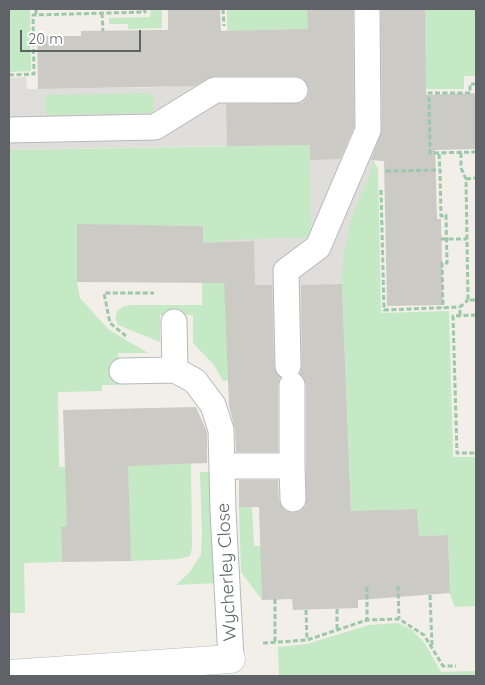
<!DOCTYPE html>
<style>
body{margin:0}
#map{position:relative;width:485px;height:685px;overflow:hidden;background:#f1efe8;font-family:Quicksand,sans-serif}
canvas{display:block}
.frame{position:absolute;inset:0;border:10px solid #5f6368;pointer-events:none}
.scale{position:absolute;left:20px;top:30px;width:121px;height:22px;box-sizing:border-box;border:2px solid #5f6368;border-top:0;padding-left:6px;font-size:15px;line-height:18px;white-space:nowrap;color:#5f6368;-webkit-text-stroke:4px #fff;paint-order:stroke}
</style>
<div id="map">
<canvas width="485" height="685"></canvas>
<div class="frame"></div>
<div class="scale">20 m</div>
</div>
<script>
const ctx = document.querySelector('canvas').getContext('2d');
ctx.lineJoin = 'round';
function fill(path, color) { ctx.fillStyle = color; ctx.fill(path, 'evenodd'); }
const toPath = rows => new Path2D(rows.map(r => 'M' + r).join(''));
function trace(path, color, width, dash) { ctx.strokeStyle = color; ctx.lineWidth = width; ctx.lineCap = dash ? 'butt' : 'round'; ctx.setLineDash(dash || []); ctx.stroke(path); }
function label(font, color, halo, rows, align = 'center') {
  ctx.font = font + ' Quicksand,sans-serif'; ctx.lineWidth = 4; ctx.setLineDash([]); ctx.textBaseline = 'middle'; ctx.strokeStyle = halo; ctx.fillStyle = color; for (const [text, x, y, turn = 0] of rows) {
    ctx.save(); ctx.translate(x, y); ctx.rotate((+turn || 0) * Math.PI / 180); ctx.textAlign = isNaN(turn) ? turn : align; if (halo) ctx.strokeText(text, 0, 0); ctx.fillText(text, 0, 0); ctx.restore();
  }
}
fill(toPath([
 [307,9,425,9,427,155,373,156,373,167,342,284,313,379,228,380,223,240,227,146,9,150,9,78,26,77,27,89,169,87,254,30,308,29]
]), '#e0deda');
fill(toPath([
 [9,9,30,9,31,71,9,72],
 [151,9,162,9,162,28,128,29,128,24,109,24,109,18,150,17],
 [227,9,307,9,308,29,254,30,227,34],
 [425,9,476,9,476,76,464,76,464,89,426,89],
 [154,93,154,113,46,115,46,95],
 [310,145,311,237,223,240,228,380,223,381,214,365,193,343,193,315,160,315,160,342,118,325,115,318,117,312,122,307,131,305,202,305,203,226,77,225,77,282,80,298,108,329,148,353,118,353,119,385,102,385,102,391,58,392,59,467,191,464,192,548,190,556,179,559,131,561,129,525,61,527,62,562,24,563,25,613,9,613,9,150],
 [373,160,378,169,381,313,449,311,453,457,476,457,476,606,455,607,450,594,448,535,419,536,417,509,384,510,320,552,351,504,342,284,343,259,351,218,370,174],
 [200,472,212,472,217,583,176,585,189,573,201,555,202,535],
 [239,507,252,507,254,546,261,546,262,600,241,572],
 [398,623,412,630,424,642,441,672,476,671,476,676,279,676,278,647,307,644,369,625]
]), '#c5e8c5');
fill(toPath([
 [168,9,220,9,221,31,308,29,307,9,353,9,354,127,340,159,310,160,310,145,227,146,226,104,302,103,308,97,309,90,303,78,295,76,215,76,194,86,38,89,37,36,81,36,81,31,168,30],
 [381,9,425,9,426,95,476,93,476,149,435,150,437,219,441,219,443,305,387,306,384,161,371,160,382,130],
 [77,224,203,226,203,243,254,241,255,285,272,285,274,366,280,377,278,385,278,452,236,452,235,429,229,406,224,283,77,282],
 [342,284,351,511,417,509,419,536,448,535,450,593,358,600,358,608,293,610,292,599,262,600,259,507,239,507,239,480,278,480,279,500,286,511,293,513,300,511,306,505,306,385,300,373,302,366,301,285],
 [196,407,207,432,207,463,128,466,131,561,62,562,61,527,67,526,63,410]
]), '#cccac5');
const lane = toPath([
 [9,130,155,127,215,90,295,90],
 [174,322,175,370,195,381,213,405,221,430,223,511,231,659],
 [288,366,286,271,318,247,368,130,367,9],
 [122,371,175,370],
 [222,466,292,466,292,385],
 [292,466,293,499]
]);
const street = toPath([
 [9,674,231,659]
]);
trace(lane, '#b5b8bc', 27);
trace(street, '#b5b8bc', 29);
trace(toPath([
 [36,9,36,14],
 [223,9,224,26],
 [102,13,103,31],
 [9,75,34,74,33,15,145,12,144,9],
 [476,84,470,84,470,93,429,93,430,153,476,152],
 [461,153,461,168,466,179,468,300,476,300],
 [439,154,440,170],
 [386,171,440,170,441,216,446,215,447,263,442,263,443,308],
 [466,179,476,178],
 [381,190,384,310,460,307],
 [441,239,467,239],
 [460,315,460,307,468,300],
 [476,315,453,316,457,453,476,453],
 [126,336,110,323,104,293,154,293],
 [398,586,399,619],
 [367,587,367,620],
 [430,595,432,645],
 [275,599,275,642],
 [337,609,337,631],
 [306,610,307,640],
 [263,643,307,640,367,620,399,619,424,635,443,666,456,666]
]), '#9cc7a9', 3, [5, 2.5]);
trace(lane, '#fff', 25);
trace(street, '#fff', 28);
label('18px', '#5f6368', '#fff', [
 ["Wycherley Close",227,572,-93]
]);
</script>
